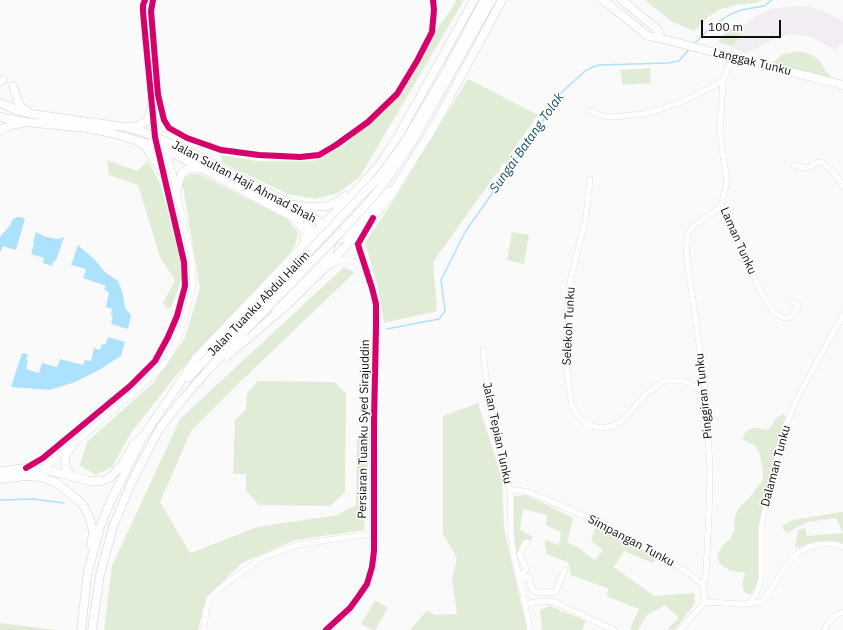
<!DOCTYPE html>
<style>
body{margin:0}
#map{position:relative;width:843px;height:630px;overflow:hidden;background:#fbfafb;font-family:"IBM Plex Sans",sans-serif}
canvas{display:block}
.scale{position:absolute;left:701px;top:20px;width:80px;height:18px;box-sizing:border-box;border:2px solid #0e0d0e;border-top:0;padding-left:5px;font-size:12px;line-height:14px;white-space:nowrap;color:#0e0d0e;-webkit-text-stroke:3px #fff;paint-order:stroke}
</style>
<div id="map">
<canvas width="843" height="630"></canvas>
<div class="scale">100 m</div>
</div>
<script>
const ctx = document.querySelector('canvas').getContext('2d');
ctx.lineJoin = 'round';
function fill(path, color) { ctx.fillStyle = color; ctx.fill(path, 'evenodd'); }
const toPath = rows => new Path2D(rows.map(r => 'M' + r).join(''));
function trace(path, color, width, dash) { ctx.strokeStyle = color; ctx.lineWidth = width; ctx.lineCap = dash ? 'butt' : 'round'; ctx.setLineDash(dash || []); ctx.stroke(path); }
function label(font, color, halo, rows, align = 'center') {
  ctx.font = font + ' "IBM Plex Sans",sans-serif'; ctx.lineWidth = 3; ctx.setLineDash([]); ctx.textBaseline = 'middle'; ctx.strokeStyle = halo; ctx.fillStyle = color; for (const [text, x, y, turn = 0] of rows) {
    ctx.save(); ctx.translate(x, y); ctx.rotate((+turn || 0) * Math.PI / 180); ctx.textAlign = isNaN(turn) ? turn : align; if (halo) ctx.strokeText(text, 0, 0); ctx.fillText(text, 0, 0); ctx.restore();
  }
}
fill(toPath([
 [795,6,811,7,823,11,837,18,843,22,843,43,835,50,811,37,792,34,777,37,746,54,730,47,741,26,752,19,770,9]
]), '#f1edf3');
fill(toPath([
 [456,0,464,0,359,178,338,193,315,199,288,194,221,162,222,155,257,161,313,161,343,146,385,110,435,31,451,10],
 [645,0,762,0,756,3,735,5,718,10,707,18,694,31,671,21],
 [735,27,743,31,733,46,718,42,724,34],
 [799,51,812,55,821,62,826,72,831,75,830,78,771,65,773,62,783,54],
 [650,68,651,83,622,85,621,70],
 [468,79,538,115,509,155,511,161,503,164,433,262,437,311,384,323,378,288,365,242,389,208],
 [107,160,137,171,148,161,161,185,180,259,182,277,172,306,168,309,163,303,175,280,160,257,138,185,109,175],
 [190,174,199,174,288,220,298,233,296,242,290,253,177,374,131,433,112,467,96,475,80,465,87,442,153,383,185,338,200,288,182,181],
 [512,232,529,235,524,264,507,260],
 [344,267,355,272,241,381,191,431,160,502,190,553,258,527,337,515,356,505,357,436,368,427,370,434,364,530,295,540,242,563,206,598,198,630,104,630,112,566,180,419],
 [258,381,334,382,346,393,345,492,330,506,259,505,246,491,246,474,233,474,235,420,246,409,247,393],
 [478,403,502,479,504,528,527,630,410,630,427,610,435,615,457,614,452,579,457,558,443,534,443,416],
 [783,414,787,418,778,441,774,455,771,478,760,519,758,583,751,594,747,594,743,590,743,582,745,572,738,572,729,570,720,564,717,555,722,546,730,539,734,531,735,517,738,509,751,496,763,480,763,470,759,451,754,445,743,440,744,434,748,430,753,428,758,428,766,430,769,429,772,425,776,418],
 [527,495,573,518,567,542,576,546,595,560,603,550,591,541,596,525,658,556,653,563,624,551,614,567,654,596,694,593,695,603,675,630,667,629,679,618,665,605,646,616,638,630,632,630,630,628,639,609,606,596,609,589,571,575,568,562,546,554,545,540,559,545,561,532,546,525,547,515,523,509,520,529,533,537,518,558,514,546,514,496],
 [843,512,843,544,825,541,812,543,799,548,795,547,798,530,805,528,807,536,843,533,836,518,808,522,786,533,782,526,793,520,835,513],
 [375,600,388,608,375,630,373,630,361,624],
 [550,606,586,621,582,630,542,630,540,610],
 [0,623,58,630,0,630]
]), '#e0ecd5');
fill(toPath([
 [17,217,21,217,25,219,16,250,3,246,1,251,0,251,0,237,10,225,13,219],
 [36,232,44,236,51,238,58,239,64,237,56,261,54,260,52,266,43,263,44,258,31,254,34,243,33,242],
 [78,245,95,260,105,272,118,281,123,294,125,308,131,315,128,329,111,324,113,316,111,315,112,309,106,307,109,292,107,292,106,290,104,290,106,286,83,278,86,269,71,265],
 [108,337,125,342,121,356,99,370,75,382,50,390,11,387,22,353,28,354,26,360,28,360,26,369,39,373,42,363,57,367,60,359,83,365,85,360,91,361,94,348,100,350,102,344,105,345]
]), '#ade2fc');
trace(toPath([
 [694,44,711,27,729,15,741,10,764,6,772,0],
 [387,329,439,319,445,311,441,280,465,232,543,121,562,92,585,71,593,67,599,65,668,63,679,61,689,49],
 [0,500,33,499,64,503]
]), '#ade2fc', 1.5);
const street = toPath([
 [153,0,151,11,158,95,164,120,169,128,187,138,221,150,259,155,300,157,319,155,336,145,368,122,397,94,417,61,432,32,434,10,433,0],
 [732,57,723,81,720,131,724,163,727,180,721,207,763,295,775,314,781,317,788,318,793,315,799,307,798,305,793,302],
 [590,111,602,116,614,117,643,114,661,109,684,101,723,81],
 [794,165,805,168,810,167,818,162,823,163,833,172,840,181,843,187],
 [590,179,586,218,571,277,567,316,566,366,572,405,577,415,584,422,591,426,602,428,612,426,622,421,646,394,664,381,686,381,706,394],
 [330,265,342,260,348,260,356,263,366,272],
 [483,350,489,404,497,438,506,472,510,491,511,533,514,557,523,594,530,630],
 [26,468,43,458,130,386,155,361,168,337,177,316,185,286,184,262,155,137,146,44,143,12,143,5,145,0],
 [41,471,42,469,73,445,137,390,162,367,173,349,183,327,193,285,192,260,184,222,176,193,174,179,167,150,185,137],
 [510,491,518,490,531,493,604,524,663,557,691,575,703,585],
 [518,576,524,572,526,569,520,556,520,553,525,543,527,542],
 [519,581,529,576,531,587,533,590,539,593,555,592,556,591,565,569],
 [705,602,703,585,706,573,709,514,710,470,706,394,686,251,688,233,693,226,721,207],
 [525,604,536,602,553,601,605,626,615,630],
 [749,604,756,594,761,580,761,528,764,513,773,483,778,450,782,435,797,398,843,315],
 [204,630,206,609,210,598,219,589,239,574,262,558,280,551,298,545,334,539,373,534],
 [326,630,350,608,358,597,367,584,372,567,374,551,374,421,376,328,376,304,372,288,359,248,358,244,367,228],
 [680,630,705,602,741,604,756,603,762,601,766,597,787,564,797,554,808,547,820,544,835,544,843,547],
 [824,630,828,623,836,615,843,612]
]);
const secondary = toPath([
 [603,0,648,36,663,39,732,57,843,85],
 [622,0,658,30,661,38],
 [0,82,3,80],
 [13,86,18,102,22,108,28,111],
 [0,103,19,111,32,114,82,121,125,127,143,132,188,151,293,205,324,225],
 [0,117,25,122,87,128,111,133,157,146,167,150,296,219,315,233],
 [130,127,138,126,147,121,149,116,152,104],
 [0,130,11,125,23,123],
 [139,142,146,147,163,173],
 [176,193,181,174,189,168,198,168],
 [73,445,66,455,65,463,67,471,74,477],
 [0,471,26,468,42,469,90,481,101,481,107,479,113,475,123,463,134,444,143,437],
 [0,479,26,476,41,477,55,482,78,500,83,505,90,519,93,532]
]);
const primary = toPath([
 [404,143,447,70,484,0],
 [411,144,492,0],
 [293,205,309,207,327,206,339,201,345,196],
 [296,219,303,230,305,234,305,241,303,245],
 [331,241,344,238,389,191],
 [275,309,329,254,331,244,330,237,329,233,325,227],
 [227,356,287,305,326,267,373,218,389,198,433,128,502,0],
 [188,378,237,328],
 [169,399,196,358,364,182,382,161,400,133,474,0],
 [91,546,93,532],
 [81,630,88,571,101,524,111,500,143,437,171,396],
 [92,630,100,575,113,527,134,477,160,428,183,399,208,370,244,332]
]);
trace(street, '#d2d1d2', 6);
trace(secondary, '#d2d1d2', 9);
trace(primary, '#d2d1d2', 9);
trace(street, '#fefefe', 5.5);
trace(secondary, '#fefefe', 8);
trace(primary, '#fefefe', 8);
const primaryBridge = toPath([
 [237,328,379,177,404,143],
 [244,332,341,232,372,198,384,183,411,144]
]);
trace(primaryBridge, '#d2d1d2', 9, []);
trace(primaryBridge, '#fefefe', 8);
trace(toPath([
 [153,0,151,11,158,95,164,120,169,128,187,138,221,150,259,155,300,157,319,155,336,145,368,122,397,94,417,61,432,32,434,10,433,0],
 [26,468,43,458,130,386,155,361,168,337,177,316,185,286,184,262,155,137,146,44,143,12,143,5,145,0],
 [326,630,350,608,358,597,367,584,372,567,374,551,374,421,376,328,376,304,372,288,359,248,358,244,373,218]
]), '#d6006c', 6);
label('12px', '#0e0d0e', '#fff', [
 ["Langgak Tunku",752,62,14],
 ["Jalan Sultan Haji Ahmad Shah",244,182,28],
 ["Laman Tunku",738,241,66],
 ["Jalan Tuanku Abdul Halim",259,304,-46],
 ["Selekoh Tunku",569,326,-87],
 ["Pinggiran Tunku",704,396,-96],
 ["Persiaran Tuanku Syed Sirajuddin",364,429,-89],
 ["Jalan Tepian Tunku",497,433,78],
 ["Dalaman Tunku",776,466,-75],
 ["Simpangan Tunku",631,541,28]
]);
label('italic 13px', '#0a4a62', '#fff', [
 ["Sungai Batang Tolak",527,143,-55]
]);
</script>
